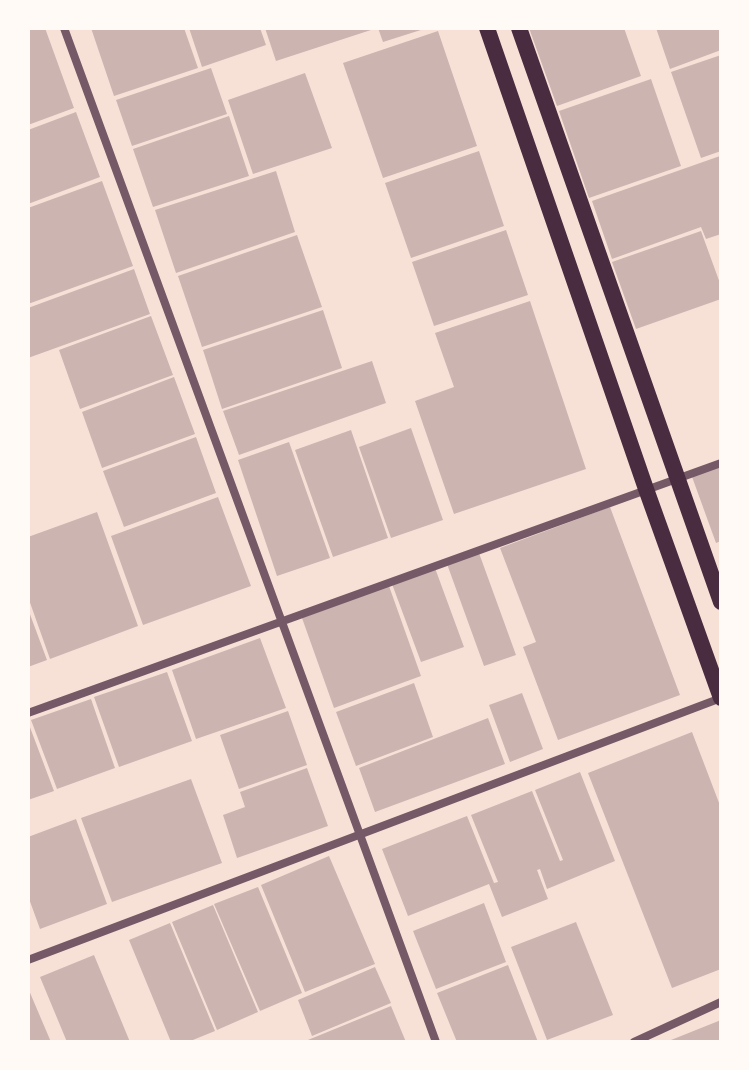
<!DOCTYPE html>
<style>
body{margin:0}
#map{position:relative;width:749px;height:1070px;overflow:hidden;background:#f7e1d7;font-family:"Noto Sans",sans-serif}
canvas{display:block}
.frame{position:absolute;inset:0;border:30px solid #fffaf5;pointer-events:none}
</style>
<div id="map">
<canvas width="749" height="1070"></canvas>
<div class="frame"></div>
</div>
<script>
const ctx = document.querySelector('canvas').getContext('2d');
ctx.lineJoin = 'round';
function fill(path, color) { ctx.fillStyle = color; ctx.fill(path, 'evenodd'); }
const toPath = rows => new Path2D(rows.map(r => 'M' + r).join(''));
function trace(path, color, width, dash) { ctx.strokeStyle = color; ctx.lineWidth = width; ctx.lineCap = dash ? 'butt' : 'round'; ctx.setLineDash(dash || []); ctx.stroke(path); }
fill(toPath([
 [28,28,45,28,74,108,28,125],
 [91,28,184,28,198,68,114,96],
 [189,28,260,28,266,45,202,67],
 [265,28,374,28,374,29,276,61],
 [378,28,424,28,424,29,383,42],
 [529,28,624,28,641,76,557,106],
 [656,28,721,28,721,50,670,69],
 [438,31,477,146,383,178,343,63],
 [721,55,721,151,701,158,671,72],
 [211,68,227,114,132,146,116,100],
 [305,73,332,148,253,174,228,100],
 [651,79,681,166,589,198,559,111],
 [76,112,100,177,28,204,28,130],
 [229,116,249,176,153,207,133,149],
 [479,151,504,226,411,258,385,183],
 [720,156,721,234,706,239,701,227,612,259,592,201],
 [276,171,295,232,176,273,155,210],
 [102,181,133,266,28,304,28,208],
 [506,230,528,295,434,326,412,262],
 [701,231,721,286,721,299,636,329,612,262],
 [297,235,322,307,202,347,178,276],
 [134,269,150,314,28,358,28,308],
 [530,301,586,469,454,514,415,401,454,387,435,333],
 [323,310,342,368,222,409,203,350],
 [151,316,173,375,80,409,59,350],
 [372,361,386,403,239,455,223,411],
 [174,377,195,434,102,468,82,412],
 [411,428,443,520,391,538,359,447],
 [351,430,388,538,333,557,295,450],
 [196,437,216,493,124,527,103,471],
 [289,442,330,558,277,576,238,460],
 [721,463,721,541,716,543,691,474],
 [218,497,251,586,143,625,111,536],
 [610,507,680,695,558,740,523,647,536,642,500,548],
 [97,512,138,626,50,659,28,597,28,537],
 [479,553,516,655,484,666,447,564],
 [435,568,464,647,421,662,392,584],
 [389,586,421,676,334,708,302,618],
 [28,609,47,660,28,667],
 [260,638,286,708,196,739,172,670],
 [167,672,192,741,119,767,94,697],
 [414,683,433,737,356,766,336,712],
 [522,693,543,749,510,762,489,705],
 [91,699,115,768,57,789,31,720],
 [288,711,307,765,239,789,220,735],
 [488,718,505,764,375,812,359,768],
 [28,722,54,791,28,800],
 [692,732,721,808,721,969,672,988,588,773],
 [307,768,328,826,237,858,223,815,245,807,240,792],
 [580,772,615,861,547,889,540,869,537,870,548,899,502,917,489,884,408,916,382,849,467,816,494,883,498,882,471,815,532,791,560,861,563,860,535,790],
 [191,779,222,863,112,902,81,818],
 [76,819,107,904,40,929,28,896,28,837],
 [329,856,375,964,305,992,261,885],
 [258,887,302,993,260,1011,214,904],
 [484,903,506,962,436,989,413,931],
 [213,905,258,1012,217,1030,172,922],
 [576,922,613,1015,547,1040,511,947],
 [170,923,215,1031,188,1042,171,1042,129,940],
 [94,955,130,1042,67,1042,40,977],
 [508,965,538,1042,457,1042,437,993],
 [375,967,391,1003,312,1036,298,1000],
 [28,988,51,1042,28,1042],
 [391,1006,406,1042,303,1042],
 [721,1020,721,1042,666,1042]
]), '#ccb4b1');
trace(toPath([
 [64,28,436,1042],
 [28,713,721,463],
 [28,960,721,698],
 [634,1042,721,1002]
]), '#755966', 8);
trace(toPath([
 [487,28,646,489,721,698],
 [519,28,721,602]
]), '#4a2c40', 16);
</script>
